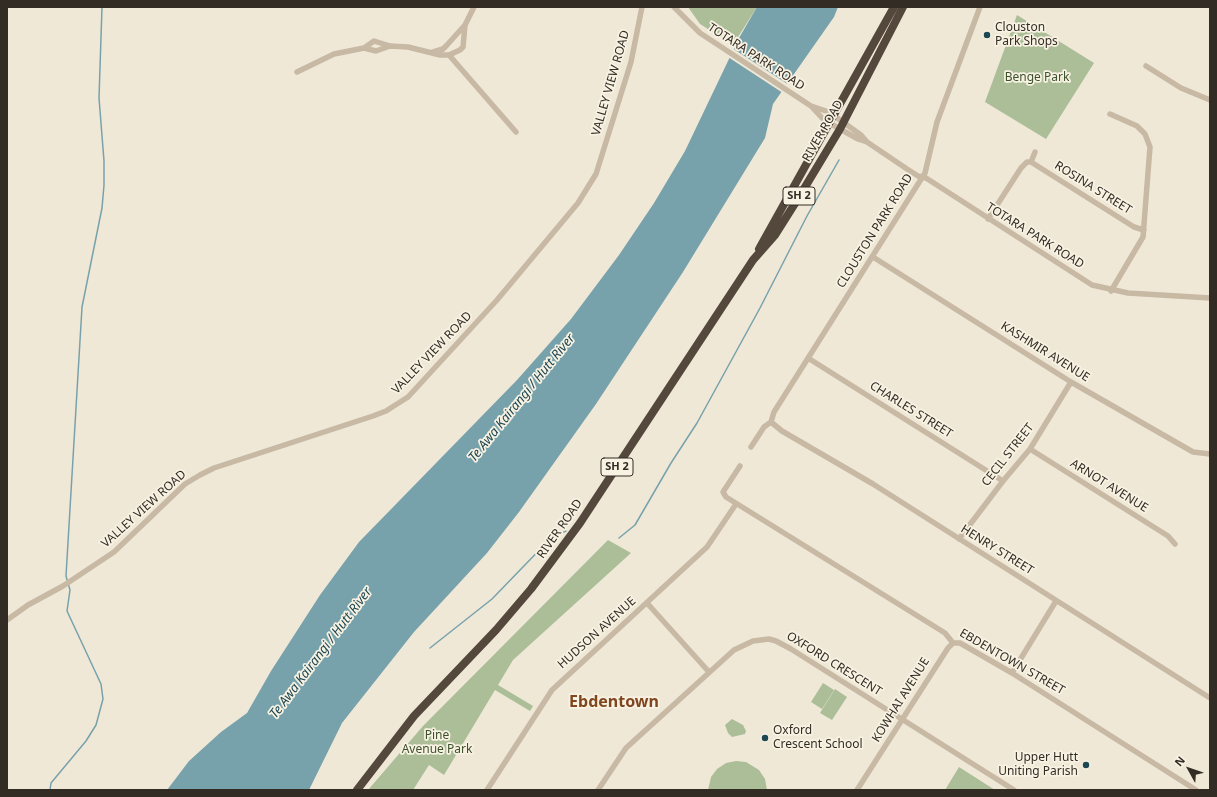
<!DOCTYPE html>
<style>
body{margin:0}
#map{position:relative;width:1217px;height:797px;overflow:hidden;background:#f0e8d7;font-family:"Noto Sans",sans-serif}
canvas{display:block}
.frame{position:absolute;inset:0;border:8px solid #332c25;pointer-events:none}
.north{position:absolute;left:1169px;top:749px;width:40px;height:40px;-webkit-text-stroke:3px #f8f2e3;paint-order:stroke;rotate:310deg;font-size:11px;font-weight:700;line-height:16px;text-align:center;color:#332c25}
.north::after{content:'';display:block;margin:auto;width:14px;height:18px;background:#332c25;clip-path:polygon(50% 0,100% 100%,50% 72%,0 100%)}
</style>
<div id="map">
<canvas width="1217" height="797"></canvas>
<div class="frame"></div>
<div class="north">N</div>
</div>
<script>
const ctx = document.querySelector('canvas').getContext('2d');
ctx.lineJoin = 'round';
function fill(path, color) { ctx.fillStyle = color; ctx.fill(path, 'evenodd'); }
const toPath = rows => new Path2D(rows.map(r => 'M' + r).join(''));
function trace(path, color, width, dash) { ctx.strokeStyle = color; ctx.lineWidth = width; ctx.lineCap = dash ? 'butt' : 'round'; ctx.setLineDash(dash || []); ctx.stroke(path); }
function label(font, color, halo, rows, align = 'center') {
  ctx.font = font + ' "Noto Sans",sans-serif'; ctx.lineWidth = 3.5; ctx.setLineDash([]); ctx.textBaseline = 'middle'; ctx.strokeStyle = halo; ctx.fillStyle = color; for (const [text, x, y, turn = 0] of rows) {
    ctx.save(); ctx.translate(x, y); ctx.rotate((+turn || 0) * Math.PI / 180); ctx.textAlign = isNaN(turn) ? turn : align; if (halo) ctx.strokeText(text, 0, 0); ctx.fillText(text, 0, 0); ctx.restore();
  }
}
fill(toPath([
 [688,7,757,7,733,45,700,24],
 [1017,15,1094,63,1046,139,985,102],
 [608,540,631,553,513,660,498,685,533,706,530,711,495,690,444,775,429,765,413,790,368,790,423,726],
 [823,683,834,690,822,709,811,702],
 [835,689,847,697,832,720,820,713],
 [732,719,743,725,746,731,745,734,732,737,728,733,725,725],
 [736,761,746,762,759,770,765,779,767,790,708,790,711,777,717,769,726,763],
 [959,767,995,790,945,790]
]), '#abbe98');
fill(toPath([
 [757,7,838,7,834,17,773,104,765,138,683,272,596,404,519,512,487,553,414,632,342,723,309,790,167,790,189,761,221,732,247,713,271,671,320,595,359,542,517,380,571,319,619,255,654,203,685,151,739,38]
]), '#77a2ac');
fill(toPath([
 [732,48,789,85,783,93,728,57]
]), '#f0e8d7');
trace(toPath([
 [619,538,635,525,671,463,697,423,760,308,807,216,839,160],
 [430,648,492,599,551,538,566,531],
 [50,790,51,783,86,741,96,725,103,699,101,684,67,611,70,590,66,576,82,307,102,208,104,185,104,161,99,98,102,7]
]), '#77a2ac', 1.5);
trace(toPath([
 [674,7,700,33,811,106,824,120,858,139,867,142],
 [364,48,374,41,390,46,408,47,440,55,449,55,460,50,463,47,465,25],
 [433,52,443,49,447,45,465,25,474,7],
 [449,55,516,132],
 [1146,66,1181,88,1210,100],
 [297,72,334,54,364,48,376,51,390,46],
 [811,106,829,112,861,135,867,142,907,169,918,176,926,178,1092,285,1128,293,1210,298],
 [1110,114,1137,126,1145,134,1150,147,1143,237,1111,291],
 [1031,162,1134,227,1144,230],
 [988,219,1021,168,1027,162,1031,162,1035,152],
 [873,257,1071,382,1193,452,1210,454],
 [808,358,1003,481],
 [771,422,782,431,873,484,1210,698],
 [751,447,764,427,771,422,774,412,925,173,937,122,980,7],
 [1030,449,1168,536,1175,544],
 [740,466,723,492,726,497,945,633,953,643],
 [959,539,1003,481,1030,449,1071,382],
 [647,603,709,672],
 [7,620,28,605,63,586,114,552,185,484,200,475,214,468,373,416,386,411,408,397,497,300,578,203,596,174,631,62,642,7],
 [953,643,960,643,1012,673,1196,790],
 [1012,673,1056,601],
 [487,790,552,690,707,547,736,504],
 [598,790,626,748,734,650,753,641,769,639,776,641,791,649,1014,790],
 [857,790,948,648,953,643]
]), '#c7b9a4', 5.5);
trace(toPath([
 [759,249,894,7],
 [357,790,414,716,496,630,531,589,580,523,753,260,775,235,799,197,840,129,903,7]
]), '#54473c', 8);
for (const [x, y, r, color] of [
 [987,35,4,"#1c4753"],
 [765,738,4,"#1c4753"],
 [1086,765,4,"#1c4753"]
]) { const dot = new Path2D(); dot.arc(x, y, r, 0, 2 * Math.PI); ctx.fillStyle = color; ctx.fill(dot); trace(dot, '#f8f2e3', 1.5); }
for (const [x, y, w] of [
 [799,196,32],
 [617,467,32]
]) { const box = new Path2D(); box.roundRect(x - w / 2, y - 9, w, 18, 3); ctx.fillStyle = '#f8f2e3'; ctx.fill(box); trace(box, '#332c25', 1); }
label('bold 11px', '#332c25', null, [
 ["SH 2",799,196],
 ["SH 2",617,467]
]);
label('12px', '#332c25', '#f8f2e3', [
 ["Clouston",995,28],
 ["Park Shops",995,42],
 ["Oxford",773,731],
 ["Crescent School",773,745],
 ["Upper Hutt",1078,758,"right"],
 ["Uniting Parish",1078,772,"right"]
], 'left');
label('12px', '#332c25', '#f8f2e3', [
 ["TOTARA PARK ROAD",756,57,33],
 ["VALLEY VIEW ROAD",611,83,-74],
 ["RIVER ROAD",823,131,-60],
 ["ROSINA STREET",1093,188,32],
 ["CLOUSTON PARK ROAD",875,231,-58],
 ["TOTARA PARK ROAD",1035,236,32],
 ["KASHMIR AVENUE",1045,352,32],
 ["VALLEY VIEW ROAD",432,353,-46],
 ["CHARLES STREET",911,410,32],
 ["CECIL STREET",1008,455,-52],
 ["ARNOT AVENUE",1109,486,32],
 ["VALLEY VIEW ROAD",144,509,-42],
 ["RIVER ROAD",560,529,-55],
 ["HENRY STREET",997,550,32],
 ["HUDSON AVENUE",597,633,-42],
 ["EBDENTOWN STREET",1012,662,30],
 ["OXFORD CRESCENT",834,664,32],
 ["KOWHAI AVENUE",901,700,-58]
]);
label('12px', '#3c502a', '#f8f2e3', [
 ["Benge Park",1037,78],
 ["Pine",437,736],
 ["Avenue Park",437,750]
]);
label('italic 13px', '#1c4753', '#f8f2e3', [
 ["Te Awa Kairangi / Hutt River",522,398,-51],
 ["Te Awa Kairangi / Hutt River",321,653,-53]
]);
label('bold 16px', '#804620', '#f8f2e3', [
 ["Ebdentown",614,702]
]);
</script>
